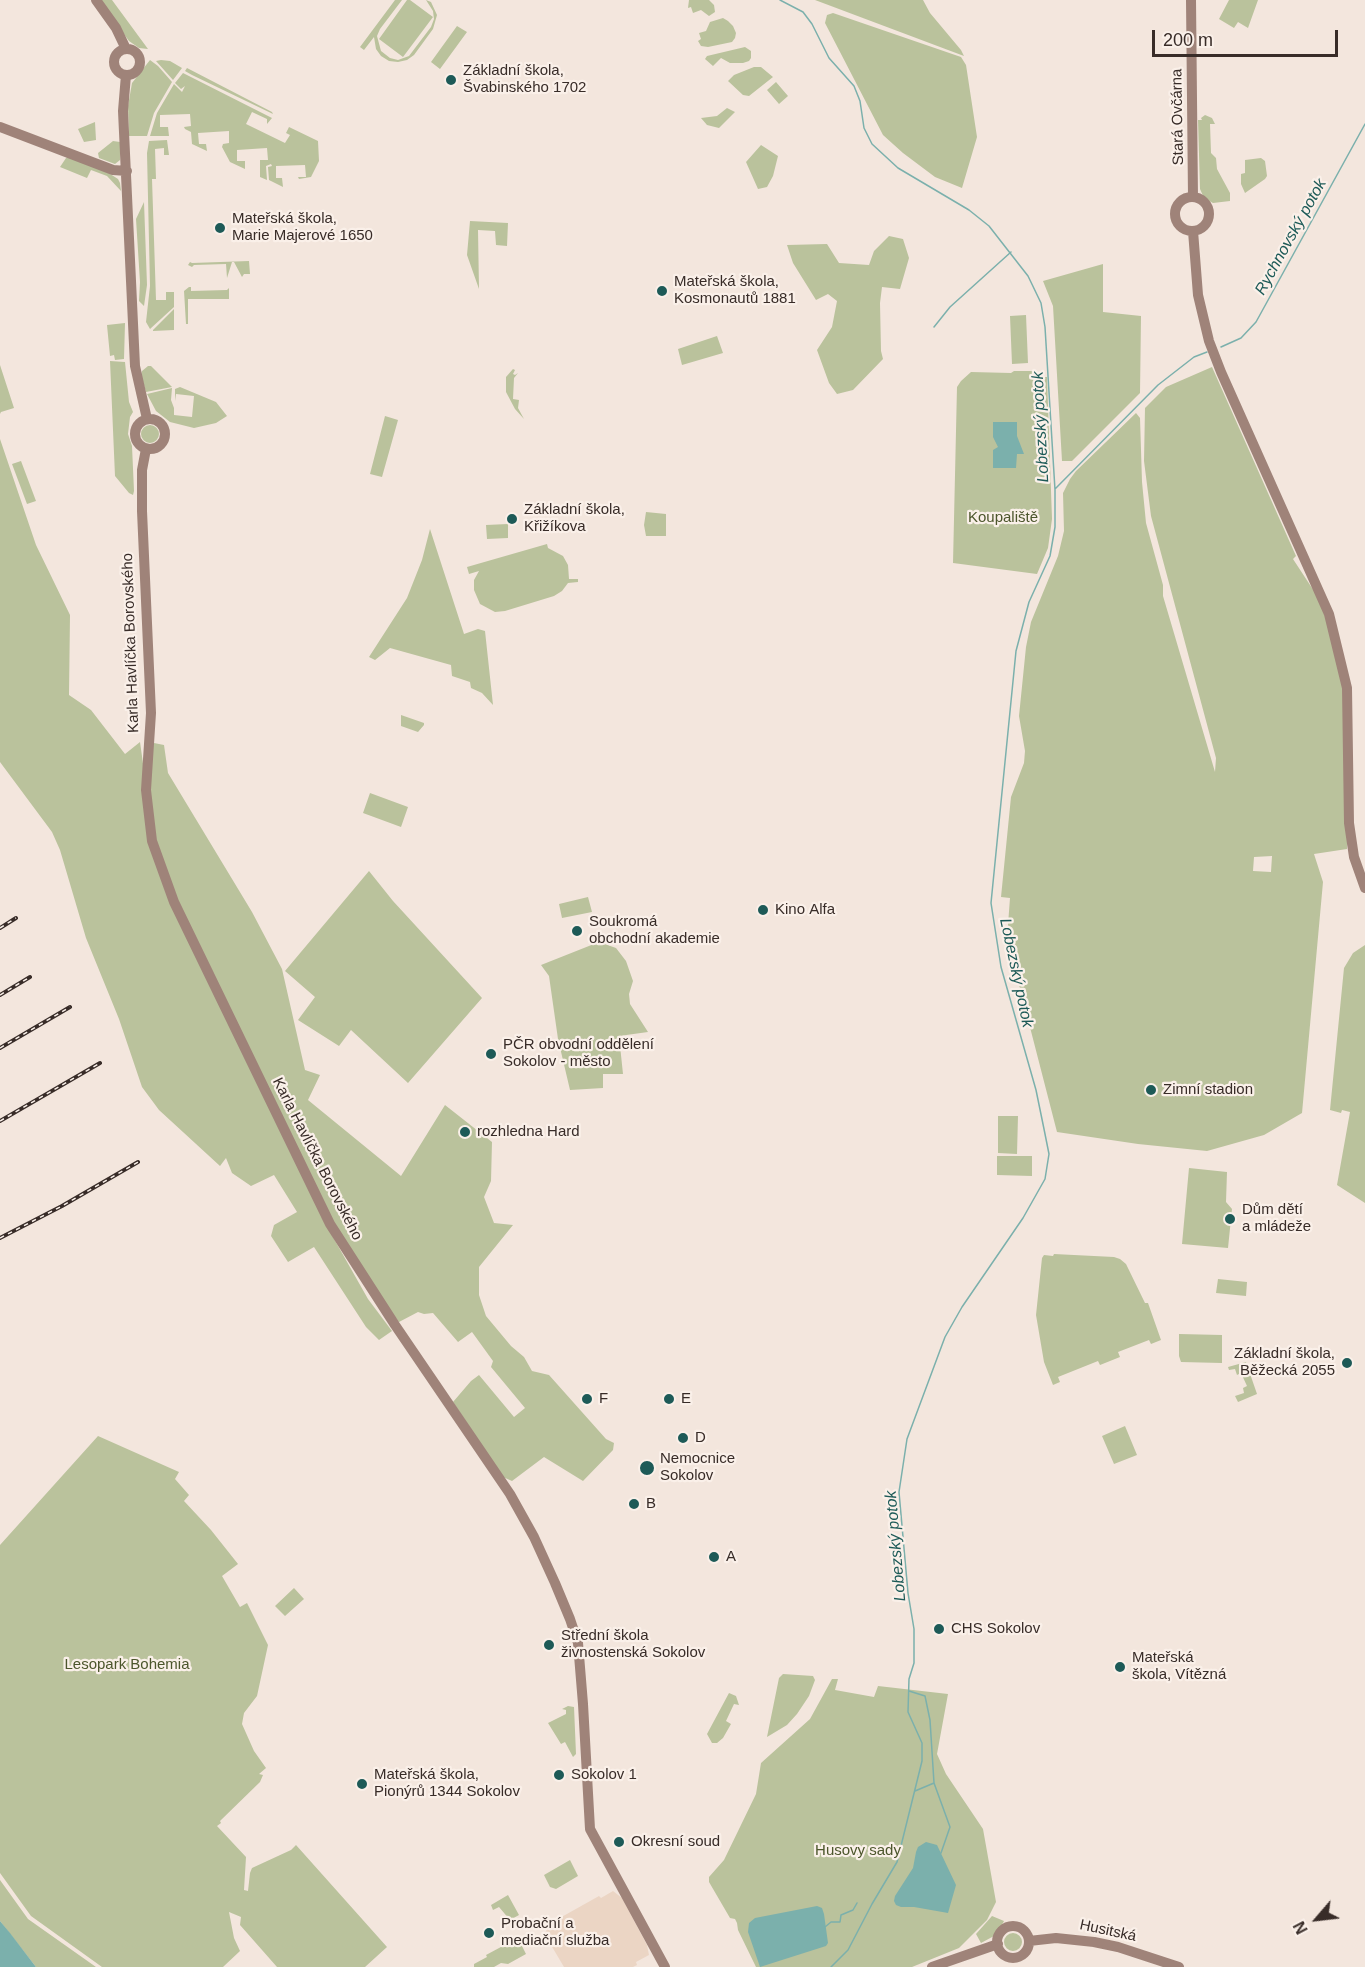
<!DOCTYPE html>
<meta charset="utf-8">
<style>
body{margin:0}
#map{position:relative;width:1365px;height:1967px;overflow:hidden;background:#f3e6dd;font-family:Helvetica,sans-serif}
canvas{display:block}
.north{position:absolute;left:1287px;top:1889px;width:60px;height:60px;-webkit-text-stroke:4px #faf0e9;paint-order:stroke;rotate:242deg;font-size:16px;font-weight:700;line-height:24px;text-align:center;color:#382c28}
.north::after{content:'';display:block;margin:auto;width:21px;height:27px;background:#382c28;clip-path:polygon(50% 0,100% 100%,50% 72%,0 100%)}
.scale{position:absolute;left:1152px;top:30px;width:186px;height:27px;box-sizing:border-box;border:3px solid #382c28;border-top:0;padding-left:8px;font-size:18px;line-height:21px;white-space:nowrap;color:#382c28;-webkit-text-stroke:4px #faf0e9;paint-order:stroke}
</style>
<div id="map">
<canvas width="1365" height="1967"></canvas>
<div class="north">N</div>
<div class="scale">200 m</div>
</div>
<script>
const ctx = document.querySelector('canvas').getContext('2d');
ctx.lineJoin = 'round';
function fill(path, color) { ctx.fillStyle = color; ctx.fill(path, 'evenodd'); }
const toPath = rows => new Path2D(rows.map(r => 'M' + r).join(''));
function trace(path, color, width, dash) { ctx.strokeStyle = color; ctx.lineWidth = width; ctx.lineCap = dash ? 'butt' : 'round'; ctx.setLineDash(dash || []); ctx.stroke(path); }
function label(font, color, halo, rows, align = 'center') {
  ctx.font = font + ' Helvetica,sans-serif'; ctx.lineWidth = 4.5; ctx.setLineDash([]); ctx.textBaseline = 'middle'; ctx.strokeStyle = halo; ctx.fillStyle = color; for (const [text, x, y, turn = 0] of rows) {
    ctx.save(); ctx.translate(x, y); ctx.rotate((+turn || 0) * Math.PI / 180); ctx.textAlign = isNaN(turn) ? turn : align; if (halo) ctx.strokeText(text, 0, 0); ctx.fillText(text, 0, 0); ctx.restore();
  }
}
fill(toPath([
 [99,0,112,0,148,49,139,48,129,41],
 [395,0,402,0,380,29,377,36,381,51,390,58,398,60,409,56,431,27,434,19,433,11,426,0,431,2,437,15,433,29,414,55,407,60,398,62,389,61,381,56,376,49,374,37,364,50,360,47],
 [407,0,410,0,433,17,403,57,379,39],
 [689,0,709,0,714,5,715,12,709,16,701,10,693,13,691,7,688,8],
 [815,0,923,0,930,13,961,50,964,56],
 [1229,0,1258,0,1248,28,1238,22,1234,28,1219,19],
 [833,13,961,57,966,65,977,137,962,188,935,177,903,153,883,135,825,23,827,15],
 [723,18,728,21,733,26,736,33,735,38,732,42,708,47,701,46,698,41,701,39,699,33,706,31,710,22],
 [457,26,467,32,440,69,431,62],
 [745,47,751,51,751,58,749,61,743,63,730,63,721,58,713,66,705,59,707,56],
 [150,60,158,66,172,82,154,113,147,136,129,136,128,106,132,83],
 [161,60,170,61,182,68,173,80,156,61],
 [754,67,761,67,773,77,749,96,743,95,728,81,734,75],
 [187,68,272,112,273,114,192,75,185,71],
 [183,73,272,118,267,124,267,119,252,112,246,124,285,143,290,135,286,133,289,127,318,141,319,161,311,177,299,179,298,177,306,177,305,165,276,166,276,178,282,178,283,187,269,180,268,167,272,166,271,164,266,166,267,180,260,177,260,160,268,160,267,148,237,150,237,161,245,161,245,169,230,162,222,147,223,144,229,143,229,131,198,133,199,144,206,144,207,151,192,144,191,132,185,129,184,127,191,126,190,114,160,115,160,127,168,127,169,136,150,136,157,113,174,84,182,92,185,86,181,89,175,83],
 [776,82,788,96,779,104,767,90],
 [727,108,735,112,719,128,707,125,701,118,717,116],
 [1205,115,1212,118,1215,124,1210,124,1211,153,1216,158,1217,169,1230,193,1230,201,1213,203,1204,198,1200,189,1198,120,1202,120,1201,118],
 [95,122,96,140,84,142,78,129],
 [167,140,169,155,164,155,164,148,155,149,156,179,152,179,156,300,166,300,166,292,174,292,174,307,150,329,146,322,150,286,147,153,149,141],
 [113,141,120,142,120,160,115,164,99,158,98,153],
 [761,145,778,156,773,176,767,187,758,189,746,162],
 [70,156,104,170,118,179,120,183,121,191,107,176,91,170,87,178,60,167,66,158],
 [1261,158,1265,161,1267,176,1265,179,1245,193,1241,184,1241,174,1245,173,1245,160],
 [144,202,147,285,144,306,139,301,140,282,136,219],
 [470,221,508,223,507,246,496,245,495,231,478,230,479,289,467,255],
 [889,236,903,239,909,258,900,289,882,287,880,303,881,351,883,359,853,390,837,394,829,383,817,350,832,327,837,301,828,294,816,300,793,263,787,245,827,244,839,263,869,265,874,251],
 [249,261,250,274,244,274,242,277,234,262,232,262,227,278,226,264,194,265,192,267,188,265,190,262,192,263],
 [1103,264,1103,312,1141,316,1140,393,1072,461,1062,461,1053,306,1043,281],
 [189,287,191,287,191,291,227,290,229,288,229,299,188,299,188,324,186,324,184,291],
 [174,309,174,330,153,331,153,330],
 [1026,315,1028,363,1012,364,1010,316],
 [125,323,124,359,115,360,114,355,110,356,107,325],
 [717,336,723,353,682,365,678,349],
 [110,361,125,362,129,402,133,412,130,417,128,434,132,446,134,491,133,495,129,493,115,476],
 [0,365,14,408,1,412,0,414],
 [148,366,151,366,172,387,146,392,141,375,142,371],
 [1212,367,1296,556,1293,559,1329,614,1347,688,1348,757,1347,849,1314,854,1323,882,1302,1113,1264,1135,1207,1151,1138,1144,1057,1132,1007,938,1010,898,1001,897,1011,797,1024,763,1025,751,1019,716,1026,647,1031,622,1058,556,1064,531,1063,493,1070,479,1076,471,1136,413,1140,418,1142,482,1146,523,1163,585,1163,596,1215,772,1216,758,1151,516,1144,461,1145,408,1166,387],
 [1272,856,1271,872,1253,871,1254,857],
 [513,369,515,370,513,374,515,375,518,373,514,378,513,399,519,400,518,408,524,419,515,409,506,392,506,377],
 [1014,371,1032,371,1036,377,1047,377,1052,519,1048,548,1037,574,953,563,957,387,961,381,971,372,1011,373],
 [180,387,216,402,227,416,216,423,194,428,170,422,156,411,147,394,172,388,171,400,174,408,174,415,192,417,194,396,176,394,175,401,175,389],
 [385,416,398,420,382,477,370,474],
 '141 434a9 9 0 1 1 18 0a9 9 0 1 1-18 0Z',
 [0,439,36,545,70,615,69,695,91,710,125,754,140,742,146,785,149,742,164,745,168,773,252,912,282,969,305,1070,320,1075,308,1100,401,1176,445,1105,492,1142,491,1181,484,1197,494,1223,513,1225,479,1267,479,1295,486,1316,511,1346,524,1357,532,1371,549,1375,606,1439,614,1443,613,1450,583,1481,544,1457,512,1481,503,1477,453,1402,471,1381,479,1375,514,1417,525,1408,491,1367,493,1361,472,1332,458,1342,433,1313,424,1314,418,1312,399,1322,329,1230,368,1299,392,1331,379,1340,366,1327,314,1247,288,1262,271,1236,274,1225,297,1212,274,1175,251,1186,232,1173,226,1158,220,1166,159,1110,142,1087,119,1019,86,938,60,850,52,832,0,762],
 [21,461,36,501,27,504,12,464],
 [646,512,666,514,666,536,646,536,644,525],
 [508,524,508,538,487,539,486,525],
 [430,529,464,634,478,629,485,631,493,705,482,693,471,688,470,682,452,676,451,665,390,648,375,660,369,657,407,598,422,560],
 [547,544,548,548,563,556,568,565,569,579,578,579,578,582,568,583,562,591,554,596,505,611,495,612,480,604,474,590,474,580,479,571,469,574,467,567],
 [401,715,424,723,424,725,418,732,401,726],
 [370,793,408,807,401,827,363,813],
 [369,871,393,901,482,998,408,1083,351,1030,339,1046,298,1020,315,997,285,971],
 [588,897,592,912,562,918,559,904],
 [599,942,616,948,626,961,633,981,629,994,630,1004,648,1032,619,1036,623,1074,603,1074,603,1088,570,1090,558,1039,549,976,541,965],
 [1365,945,1365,1203,1337,1185,1350,1112,1342,1110,1341,1113,1330,1110,1344,968,1353,953],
 [998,1116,1018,1116,1017,1154,998,1153],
 [997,1156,1032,1156,1032,1176,997,1175],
 [1189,1168,1227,1172,1226,1202,1232,1209,1228,1248,1182,1244],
 [1054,1254,1114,1257,1120,1259,1126,1264,1145,1303,1148,1303,1161,1340,1151,1344,1149,1340,1118,1352,1120,1357,1100,1365,1098,1361,1058,1377,1060,1382,1053,1385,1044,1362,1036,1315,1042,1258,1044,1255,1053,1256],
 [1218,1279,1247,1282,1246,1296,1216,1293],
 [1179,1334,1222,1335,1222,1363,1181,1362,1179,1356],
 [1246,1362,1257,1394,1238,1402,1235,1396,1244,1393,1243,1388,1247,1386,1241,1373,1237,1375,1235,1369,1229,1370,1228,1367],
 [1125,1426,1137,1455,1114,1464,1102,1436],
 [98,1436,179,1472,175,1479,189,1495,184,1501,211,1530,238,1564,222,1576,240,1607,247,1603,268,1645,257,1696,244,1713,242,1724,254,1751,266,1768,259,1774,263,1775,260,1782,220,1821,221,1823,217,1826,246,1857,244,1890,248,1891,250,1873,252,1868,291,1850,296,1845,387,1947,365,1967,277,1967,240,1925,241,1917,229,1912,234,1938,240,1951,223,1967,102,1967,31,1916,0,1873,0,1545],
 [294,1588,304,1599,285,1616,275,1606],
 [783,1674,813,1676,815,1680,809,1696,797,1714,787,1725,767,1737,779,1678],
 [832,1679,838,1679,835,1690,874,1697,878,1686,948,1694,937,1754,946,1774,983,1829,996,1902,987,1920,959,1948,912,1967,756,1967,738,1930,737,1923,735,1919,730,1918,709,1882,709,1877,724,1860,756,1794,761,1763,810,1719],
 [729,1693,736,1696,739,1705,734,1704,726,1721,731,1724,723,1738,717,1743,712,1743,707,1734],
 [568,1706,574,1707,576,1754,573,1757,565,1742,561,1744,548,1723,566,1714,566,1710,562,1709],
 [570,1860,578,1876,556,1889,550,1887,544,1875],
 [0,1880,28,1919,96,1967,36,1967,0,1921],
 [508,1895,519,1915,510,1920,499,1907,493,1910,491,1905],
 [992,1916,1004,1921,1003,1923,994,1936,981,1943,976,1934],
 '1004 1942a9 9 0 1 1 18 0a9 9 0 1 1-18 0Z',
 [514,1940,518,1946,521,1944,526,1954,508,1964,501,1963,494,1967,474,1967,474,1964,487,1957,486,1955]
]), '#bac29c');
fill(toPath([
 [613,1891,622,1898,647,1945,649,1955,636,1962,637,1965,633,1967,564,1967,548,1940,546,1929,559,1922,558,1919,599,1896,601,1898]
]), '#ebd5c4');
fill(toPath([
 [993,422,1017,422,1017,436,1024,454,1017,454,1016,468,993,468,993,450,998,447,993,437],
 [926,1842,937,1845,956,1885,948,1913,914,1907,901,1907,896,1905,894,1901,895,1896,913,1868,916,1852,918,1847],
 [817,1906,822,1908,824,1914,828,1943,826,1946,760,1967,748,1932,749,1923,755,1918],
 [0,1921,10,1933,36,1967,0,1967]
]), '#7bb0ac');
trace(toPath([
 [780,0,803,12,812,24,829,58,854,86,860,101,864,128,872,144,898,168,969,210,989,226,1028,276,1041,303,1045,327,1055,490,1055,527,1050,556,1029,602,1016,651,991,903,1001,967,1036,1090,1044,1129,1049,1154,1045,1179,1023,1218,962,1307,945,1337,907,1439,899,1492,908,1593,914,1629,914,1663,909,1679,908,1712,922,1743,922,1761,897,1862,872,1904,848,1950,831,1967],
 [934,327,950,307,1011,252],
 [1221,347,1241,338,1256,322,1365,124],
 [1055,489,1158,385,1194,357,1207,352],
 [909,1691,925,1696,930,1720,934,1783,915,1791],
 [934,1783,950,1827,941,1853],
 [825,1927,831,1922,840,1922,841,1915,853,1910,857,1903]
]), '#7bb0ac', 1.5);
trace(toPath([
 [96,0,116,28,126,49],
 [1191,0,1193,197],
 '114 62a13 13 0 1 1 26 0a13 13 0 1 1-26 0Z',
 [126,75,123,111,135,366,147,419],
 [0,127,113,170,127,171],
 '1175 214a17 17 0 1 1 34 0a17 17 0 1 1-34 0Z',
 [1193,231,1198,295,1209,341,1221,372,1329,614,1347,688,1349,823,1354,857,1365,888],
 '135 434a15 15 0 1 1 30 0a15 15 0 1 1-30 0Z',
 [146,449,142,470,142,511,151,713,146,790,152,841,174,902,330,1224,395,1325,510,1494,534,1537,555,1583,570,1619,578,1643,583,1704,590,1829,665,1967],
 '997 1942a16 16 0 1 1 32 0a16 16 0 1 1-32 0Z',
 [1029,1941,1056,1938,1094,1942,1118,1947,1179,1967],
 [932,1967,998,1944]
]), '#9f8379', 10);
const rail = toPath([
 [0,928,16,918],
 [0,995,30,977],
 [0,1048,70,1007],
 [0,1121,100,1063],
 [0,1238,62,1206,138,1162]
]);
trace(rail, '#382c28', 4);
trace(rail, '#faf0e9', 1.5, [4.5]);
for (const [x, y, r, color] of [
 [451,80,6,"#1d5a57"],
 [220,228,6,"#1d5a57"],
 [662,291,6,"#1d5a57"],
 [512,519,6,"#1d5a57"],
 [763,910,6,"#1d5a57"],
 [577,931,6,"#1d5a57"],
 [491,1054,6,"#1d5a57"],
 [1151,1090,6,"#1d5a57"],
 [465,1132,6,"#1d5a57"],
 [1230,1219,6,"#1d5a57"],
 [1347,1363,6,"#1d5a57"],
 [587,1399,6,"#1d5a57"],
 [669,1399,6,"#1d5a57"],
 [683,1438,6,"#1d5a57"],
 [647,1468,8,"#1d5a57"],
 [634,1504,6,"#1d5a57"],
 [714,1557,6,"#1d5a57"],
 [939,1629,6,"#1d5a57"],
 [549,1645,6,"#1d5a57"],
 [1120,1667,6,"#1d5a57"],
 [559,1775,6,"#1d5a57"],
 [362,1784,6,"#1d5a57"],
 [619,1842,6,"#1d5a57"],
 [489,1933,6,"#1d5a57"]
]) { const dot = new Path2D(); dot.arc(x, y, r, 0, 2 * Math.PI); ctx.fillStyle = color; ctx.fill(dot); trace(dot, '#faf0e9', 2); }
label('15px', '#382c28', '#faf0e9', [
 ["Základní škola,",463,71],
 ["Švabinského 1702",463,88],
 ["Mateřská škola,",232,219],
 ["Marie Majerové 1650",232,236],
 ["Mateřská škola,",674,282],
 ["Kosmonautů 1881",674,299],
 ["Základní škola,",524,510],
 ["Křižíkova",524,527],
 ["Kino Alfa",775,910],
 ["Soukromá",589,922],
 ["obchodní akademie",589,939],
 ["PČR obvodní oddělení",503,1045],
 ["Sokolov - město",503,1062],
 ["Zimní stadion",1163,1090],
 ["rozhledna Hard",477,1132],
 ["Dům dětí",1242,1210],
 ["a mládeže",1242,1227],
 ["Základní škola,",1335,1354,"right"],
 ["Běžecká 2055",1335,1371,"right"],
 ["F",599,1399],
 ["E",681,1399],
 ["D",695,1438],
 ["Nemocnice",660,1459],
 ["Sokolov",660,1476],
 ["B",646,1504],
 ["A",726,1557],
 ["CHS Sokolov",951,1629],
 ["Střední škola",561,1636],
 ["živnostenská Sokolov",561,1653],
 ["Mateřská",1132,1658],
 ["škola, Vítězná",1132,1675],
 ["Mateřská škola,",374,1775],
 ["Pionýrů 1344 Sokolov",374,1792],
 ["Sokolov 1",571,1775],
 ["Okresní soud",631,1842],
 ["Probační a",501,1924],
 ["mediační služba",501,1941]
], 'left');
label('15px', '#382c28', '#faf0e9', [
 ["Stará Ovčárna",1178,117,-91],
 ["Karla Havlíčka Borovského",131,643,-92],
 ["Karla Havlíčka Borovského",317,1159,63],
 ["Husitská",1108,1931,12]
]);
label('15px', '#4c562c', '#faf0e9', [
 ["Koupaliště",1003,518],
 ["Lesopark Bohemia",127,1665],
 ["Husovy sady",858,1851]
]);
label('italic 16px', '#1d5a57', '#faf0e9', [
 ["Rychnovský potok",1291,237,-61],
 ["Lobezský potok",1041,427,-93],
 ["Lobezský potok",1016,973,78],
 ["Lobezský potok",896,1546,-95]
]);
</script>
